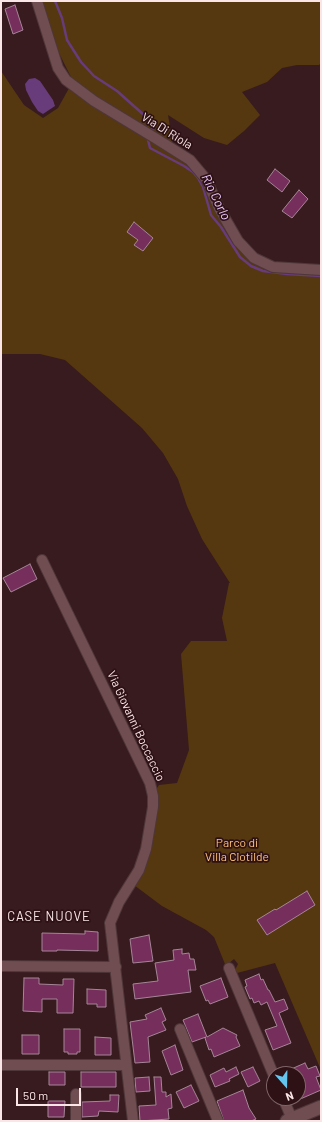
<!DOCTYPE html>
<style>
body{margin:0}
#map{position:relative;width:322px;height:1122px;overflow:hidden;background:#381b1e;font-family:Barlow,sans-serif}
canvas{display:block}
.frame{position:absolute;inset:0;border:2px solid #fbe6e7;pointer-events:none}
.north{position:absolute;left:266px;top:1066px;width:40px;height:40px;box-sizing:border-box;background:#2d1115;border:1px solid #7f6669;border-radius:50%;rotate:160deg;font-size:11px;font-weight:700;line-height:16px;text-align:center;color:#fbe6e7}
.north::after{content:'';display:block;margin:auto;width:14px;height:18px;background:#64c5ee;clip-path:polygon(50% 0,100% 100%,50% 72%,0 100%)}
.scale{position:absolute;left:16px;top:1088px;width:65px;height:18px;box-sizing:border-box;border:2px solid #fbe6e7;border-top:0;padding-left:5px;font-size:12px;line-height:14px;white-space:nowrap;color:#fbe6e7;-webkit-text-stroke:3px #2d1115;paint-order:stroke}
</style>
<div id="map">
<canvas width="322" height="1122"></canvas>
<div class="frame"></div>
<div class="north">N</div>
<div class="scale">50 m</div>
</div>
<script>
const ctx = document.querySelector('canvas').getContext('2d');
ctx.lineJoin = 'round';
function fill(path, color) { ctx.fillStyle = color; ctx.fill(path, 'evenodd'); }
const toPath = rows => new Path2D(rows.map(r => 'M' + r).join(''));
function trace(path, color, width, dash) { ctx.strokeStyle = color; ctx.lineWidth = width; ctx.lineCap = dash ? 'butt' : 'round'; ctx.setLineDash(dash || []); ctx.stroke(path); }
function label(font, color, halo, rows, align = 'center') {
  ctx.font = font + ' Barlow,sans-serif'; ctx.lineWidth = 3.5; ctx.setLineDash([]); ctx.textBaseline = 'middle'; ctx.strokeStyle = halo; ctx.fillStyle = color; for (const [text, x, y, turn = 0] of rows) {
    ctx.save(); ctx.translate(x, y); ctx.rotate((+turn || 0) * Math.PI / 180); ctx.textAlign = isNaN(turn) ? turn : align; if (halo) ctx.strokeText(text, 0, 0); ctx.fillText(text, 0, 0); ctx.restore();
  }
}
fill(toPath([
 [39,1,321,1,321,63,319,65,297,65,282,68,267,82,242,92,260,115,244,131,227,145,204,138,168,115,174,150,192,164,217,207,262,264,321,273,321,1070,275,963,237,973,235,970,238,964,234,959,228,964,225,964,214,937,206,930,162,906,134,885,151,845,156,821,157,788,159,785,177,783,189,750,181,654,191,641,227,641,222,618,229,583,230,583,202,539,187,506,178,479,163,453,142,428,65,360,40,354,1,354,1,71,24,105,43,118,58,108,73,81,53,41]
]), '#55380f');
fill(toPath([
 [35,78,40,81,53,100,55,106,43,114,38,111,32,102,26,90,25,84,29,79]
]), '#683b7b');
trace(toPath([
 [55,1,62,18,67,40,81,62,94,76,117,91,153,123,152,132],
 [149,137,148,140,150,148,184,166,193,172,198,178,203,187,211,215,221,227,240,257,251,266,263,271,287,274,321,276]
]), '#683b7b', 2.5);
const building = toPath([
 [15,5,23,30,13,34,5,9,15,5],
 [275,169,290,181,282,192,267,180,275,169],
 [299,190,308,199,292,218,282,211,299,190],
 [134,222,153,238,143,251,134,245,138,240,127,232,134,222],
 [30,564,37,579,11,592,3,578,30,564],
 [307,891,315,905,267,935,257,920,275,909,276,910,307,891],
 [85,931,98,932,98,951,57,950,57,951,42,951,42,933,85,934,85,931],
 [149,935,153,961,133,963,130,939,149,935],
 [182,949,182,954,189,953,190,959,194,959,196,970,188,970,191,992,135,999,133,984,158,981,155,963,174,960,173,950,182,949],
 [259,974,261,980,263,979,268,990,269,990,275,1002,284,999,288,1009,279,1013,291,1043,273,1050,265,1030,277,1026,267,1002,261,1005,259,1001,254,1003,252,998,250,999,245,987,247,986,245,980,259,974],
 [24,978,39,978,39,984,63,985,63,979,74,979,73,1013,57,1013,57,999,42,999,42,1012,23,1011,24,978],
 [221,978,228,997,210,1004,208,1000,206,1001,200,986,221,978],
 [87,989,106,990,106,1007,97,1007,97,1004,87,1004,87,989],
 [161,1008,166,1020,162,1022,166,1030,148,1037,150,1062,135,1063,130,1022,147,1019,145,1015,161,1008],
 [198,1014,207,1037,223,1028,237,1035,236,1037,240,1046,214,1057,211,1049,209,1050,205,1038,206,1037,192,1042,183,1020,198,1014],
 [64,1029,80,1029,80,1052,77,1052,77,1054,68,1054,68,1052,64,1052,64,1029],
 [22,1035,39,1035,39,1054,22,1054,22,1035],
 [95,1037,111,1038,111,1055,95,1055,95,1037],
 [175,1045,183,1070,171,1075,162,1051,175,1045],
 [305,1063,308,1069,316,1066,320,1076,316,1077,321,1090,298,1100,298,1074,280,1074,305,1063],
 [236,1067,239,1074,229,1079,230,1081,215,1087,210,1075,224,1068,226,1072,236,1067],
 [253,1067,260,1081,248,1087,241,1072,253,1067],
 [49,1072,65,1072,65,1085,49,1085,49,1072],
 [81,1072,116,1072,116,1087,81,1087,81,1072],
 [149,1077,150,1091,136,1092,135,1078,149,1077],
 [154,1077,161,1077,162,1092,166,1092,166,1097,171,1094,172,1108,168,1109,169,1119,140,1121,139,1106,156,1105,154,1077],
 [191,1085,199,1101,184,1108,176,1092,191,1085],
 [243,1090,249,1108,256,1119,251,1121,224,1121,217,1101,243,1090],
 [110,1095,119,1095,118,1112,99,1111,98,1116,82,1117,82,1102,110,1101,110,1095],
 [48,1101,65,1101,64,1117,48,1117,48,1101]
]);
fill(building, '#762f5c');
trace(building, '#a58597', 1);
const minor = toPath([
 [37,1,58,68,66,80,94,101,155,138,190,160,206,179,219,208,238,241,254,258,273,267,321,270],
 [42,560,150,783,153,796,153,807,146,849,139,870,119,902,110,923,133,1121],
 [1,966,116,967],
 [229,968,274,1076],
 [180,1029,218,1121],
 [1,1065,126,1065],
 [283,1098,292,1119],
 [76,1121,76,1094]
]);
const tertiary = toPath([
 [287,1121,321,1107]
]);
trace(minor, '#4f3639', 12);
trace(tertiary, '#4f3639', 15);
trace(minor, '#6f4d50', 10);
trace(tertiary, '#6f4d50', 13);
label('12px', '#fbe6e7', '#2d1115', [
 ["Via Di Riola",167,131,32],
 ["Via Giovanni Boccaccio",136,726,65]
]);
label('12px', '#fec278', '#2d1115', [
 ["Parco di",237,843],
 ["Villa Clotilde",237,857]
]);
label('italic 13px', '#edc7ff', '#2d1115', [
 ["Rio Corlo",216,197,64]
]);
ctx.letterSpacing = '1px';
label('13px', '#fbe6e7', '#2d1115', [
 ["CASE NUOVE",49,917]
]);
ctx.letterSpacing = '0px';
</script>
